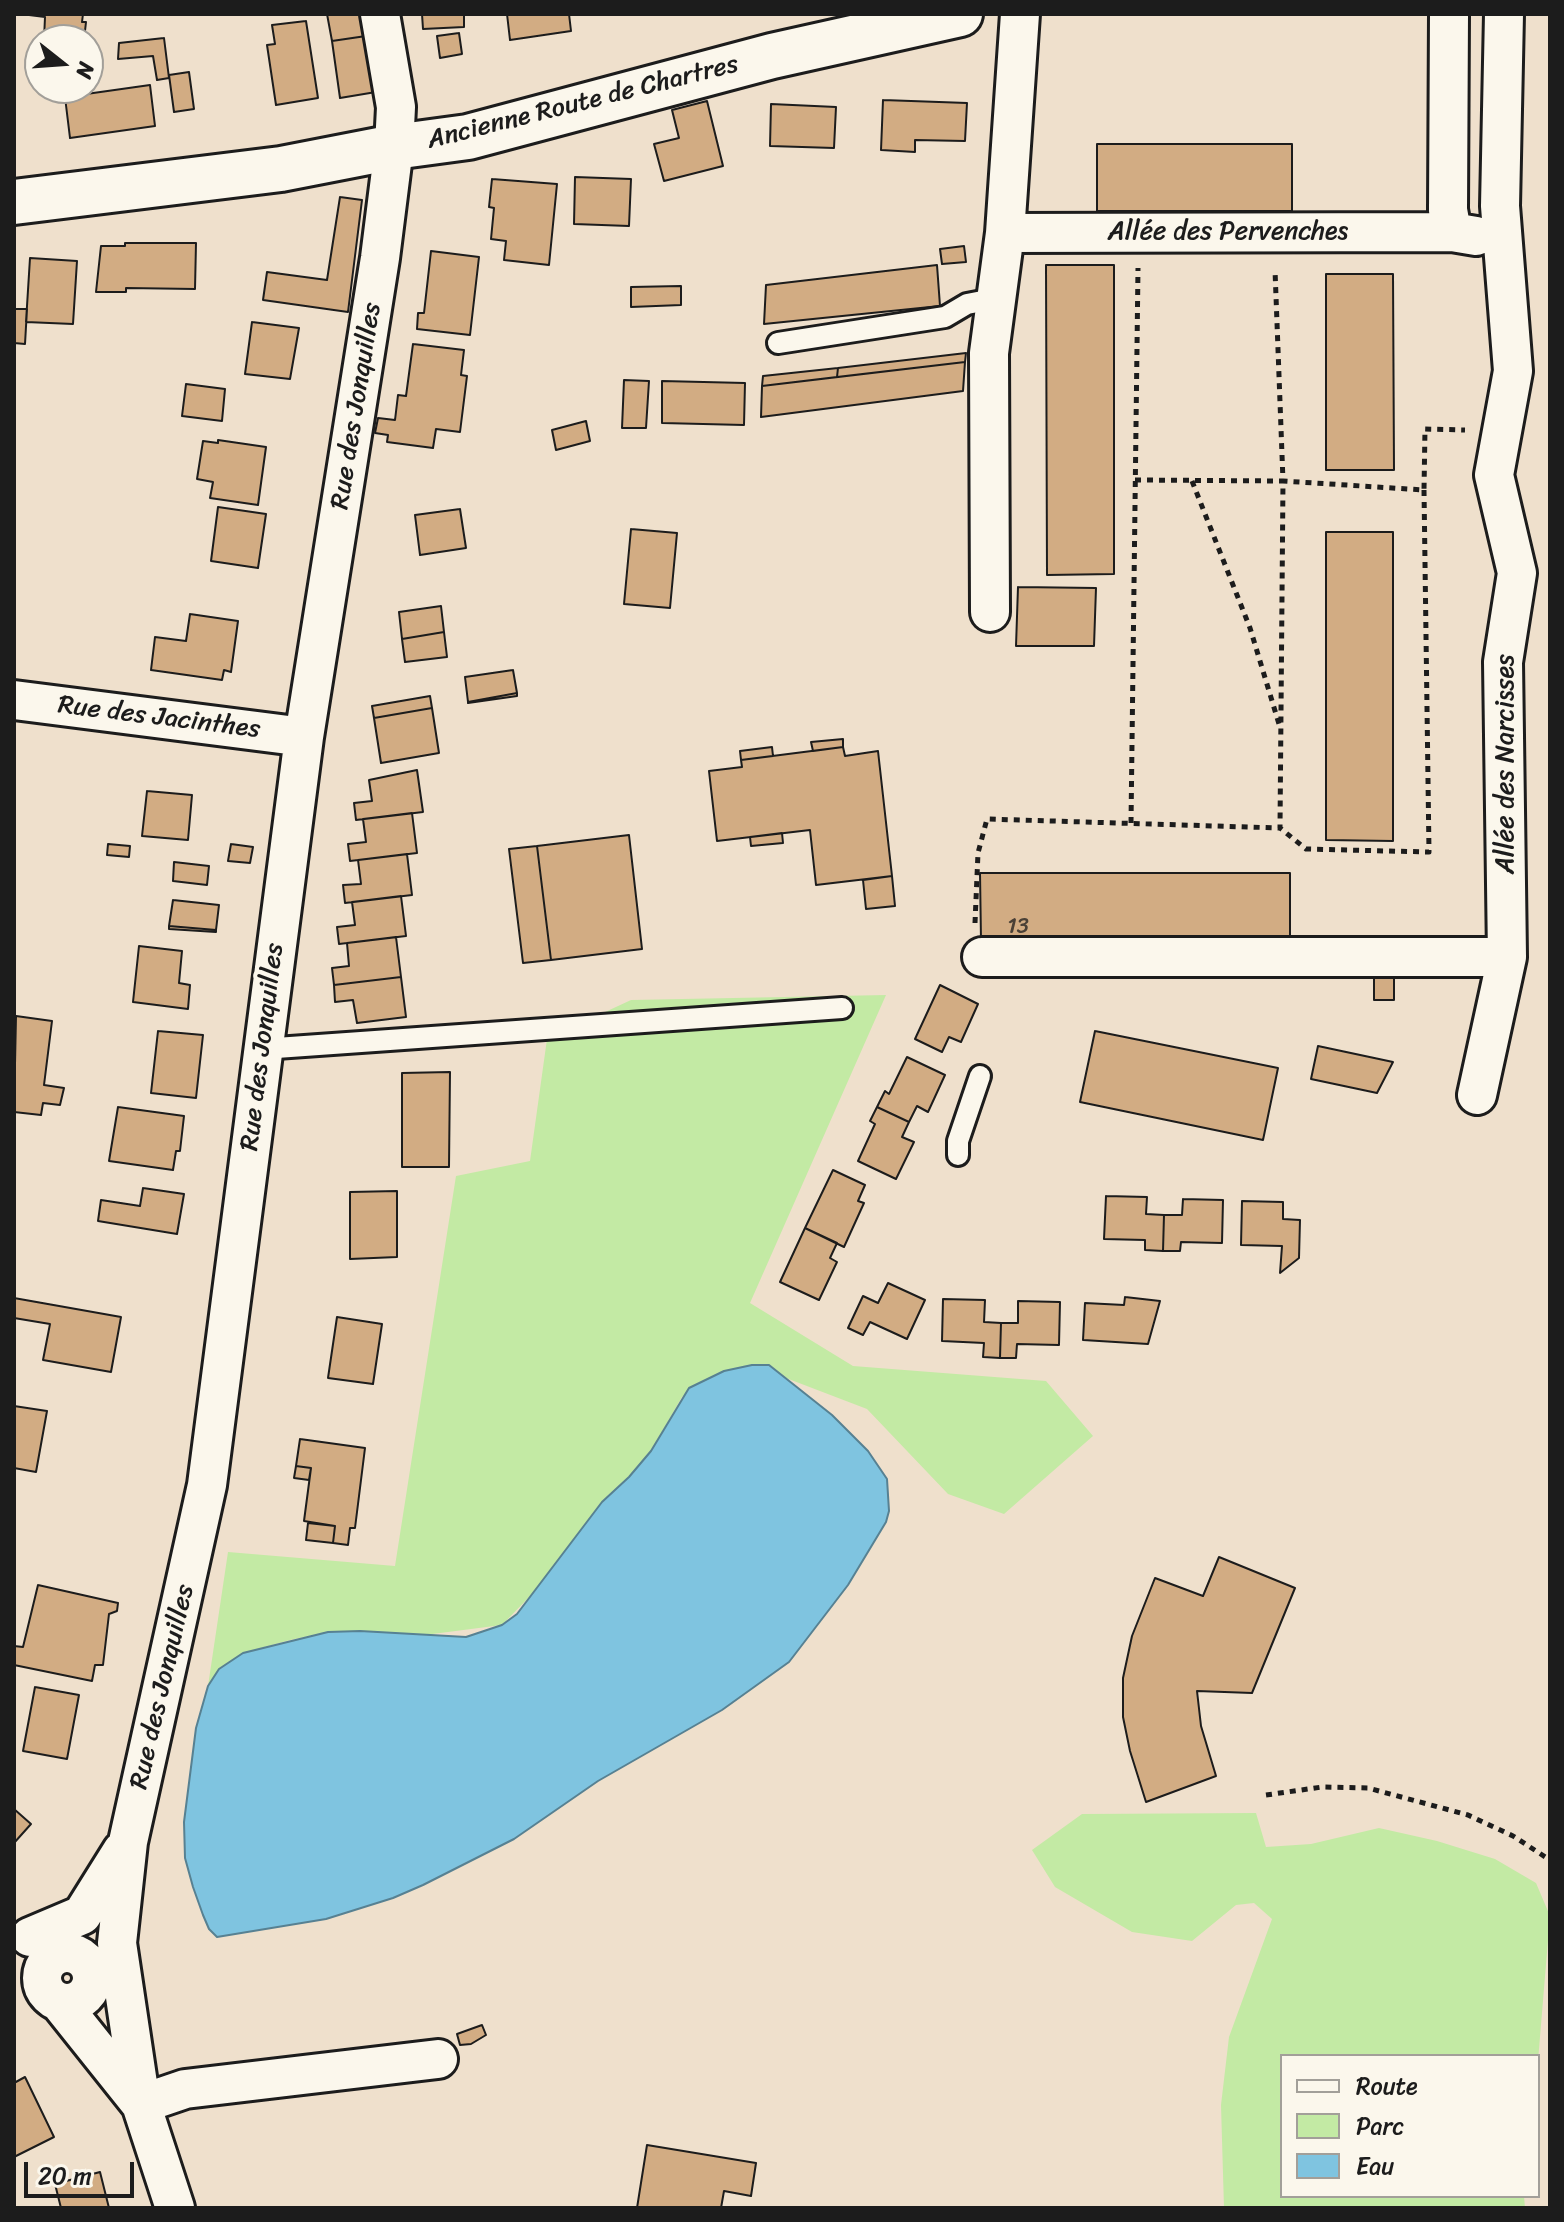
<!DOCTYPE html>
<meta charset="utf-8">
<style>
body{margin:0}
#map{position:relative;width:1564px;height:2222px;overflow:hidden;background:#efe0cc;font-family:Sriracha,sans-serif}
canvas{display:block}
.frame{position:absolute;inset:0;border:16px solid #1c1c1c;pointer-events:none}
.legend{position:absolute;left:1280px;top:2054px;width:260px;height:144px;box-sizing:border-box;background:#fbf7ec;border:2px solid #a29f99;margin:0;padding:10px 14px;list-style:none;font-size:24px;color:#1c1c1c}
.legend li{display:flex;align-items:center;gap:16px;height:40px}
.legend b{width:40px;border:2px solid #a29f99}
.north{position:absolute;left:24px;top:24px;width:80px;height:80px;box-sizing:border-box;background:#fbf7ec;border:2px solid #a29f99;border-radius:50%;rotate:107deg;font-size:22px;font-weight:700;line-height:32px;text-align:center;color:#1c1c1c}
.north::after{content:'';display:block;margin:auto;width:28px;height:36px;background:#1c1c1c;clip-path:polygon(50% 0,100% 100%,50% 72%,0 100%)}
.scale{position:absolute;left:24px;top:2162px;width:110px;height:36px;box-sizing:border-box;border:4px solid #1c1c1c;border-top:0;padding-left:10px;font-size:24px;line-height:28px;white-space:nowrap;color:#1c1c1c;-webkit-text-stroke:6px #fbf7ec;paint-order:stroke}
</style>
<div id="map">
<canvas width="1564" height="2222"></canvas>
<div class="frame"></div>
<ul class="legend">
<li><b style="height:10px;background:#fbf7ec"></b>Route</li>
<li><b style="height:22px;background:#c3eaa4"></b>Parc</li>
<li><b style="height:22px;background:#7fc4e0"></b>Eau</li>
</ul>
<div class="north">N</div>
<div class="scale">20 m</div>
</div>
<script>
const ctx = document.querySelector('canvas').getContext('2d');
ctx.lineJoin = 'round';
function fill(path, color) { ctx.fillStyle = color; ctx.fill(path, 'evenodd'); }
const toPath = rows => new Path2D(rows.map(r => 'M' + r).join(''));
function trace(path, color, width, dash) { ctx.strokeStyle = color; ctx.lineWidth = width; ctx.lineCap = dash ? 'butt' : 'round'; ctx.setLineDash(dash || []); ctx.stroke(path); }
function label(font, color, halo, rows, align = 'center') {
  ctx.font = font + ' Sriracha,sans-serif'; ctx.lineWidth = 8; ctx.setLineDash([]); ctx.textBaseline = 'middle'; ctx.strokeStyle = halo; ctx.fillStyle = color; for (const [text, x, y, turn = 0] of rows) {
    ctx.save(); ctx.translate(x, y); ctx.rotate((+turn || 0) * Math.PI / 180); ctx.textAlign = isNaN(turn) ? turn : align; if (halo) ctx.strokeText(text, 0, 0); ctx.fillText(text, 0, 0); ctx.restore();
  }
}
fill(toPath([
 [886,995,750,1303,853,1366,1046,1381,1093,1436,1004,1514,948,1494,867,1409,752,1365,682,1397,651,1451,535,1591,502,1625,417,1636,360,1631,328,1632,290,1640,243,1653,219,1669,208,1686,228,1552,395,1566,456,1176,530,1161,547,1039,631,1000],
 [1256,1813,1266,1847,1311,1844,1379,1828,1437,1841,1495,1859,1536,1883,1550,1916,1538,2061,1538,2056,1282,2056,1282,2196,1524,2196,1525,2208,1224,2208,1221,2105,1229,2037,1272,1919,1254,1903,1236,1905,1192,1941,1132,1932,1055,1887,1032,1850,1082,1814]
]), '#c3eaa4');
const water = toPath([
 [752,1365,769,1365,832,1415,868,1451,887,1479,889,1511,886,1522,848,1585,789,1662,722,1710,598,1781,514,1839,423,1885,393,1898,326,1919,217,1937,209,1929,203,1915,193,1887,185,1858,184,1822,196,1728,208,1686,219,1669,243,1653,328,1632,360,1631,466,1637,502,1625,517,1614,602,1502,629,1477,651,1451,689,1388,724,1371,752,1365]
]);
fill(water, '#7fc4e0');
trace(water, '#578192', 2);
const building = toPath([
 [83,14,82,22,86,22,84,40,44,40,45,17,29,15,83,14],
 [327,14,362,14,366,36,332,41,327,14],
 [422,14,464,14,464,27,423,29,422,14],
 [507,14,569,14,571,31,510,40,507,14],
 [306,21,318,98,276,105,267,45,275,44,272,25,306,21],
 [459,33,462,54,440,58,437,36,459,33],
 [366,36,376,92,340,98,332,41,366,36],
 [164,38,169,78,157,80,153,56,118,59,119,43,164,38],
 [189,72,194,109,174,112,169,75,189,72],
 [150,85,155,126,70,138,65,97,150,85],
 [883,100,967,103,965,141,915,140,915,152,881,150,883,100],
 [707,101,723,166,664,181,654,144,679,138,672,110,707,101],
 [771,104,836,107,834,148,770,146,771,104],
 [1097,144,1292,144,1292,211,1097,211,1097,144],
 [575,177,631,179,629,226,574,224,575,177],
 [492,179,557,184,549,265,504,260,506,241,491,239,494,208,489,207,492,179],
 [340,197,362,200,348,312,263,300,267,272,327,280,340,197],
 [125,243,196,243,195,289,126,288,126,292,96,292,101,246,125,246,125,243],
 [964,246,966,262,942,264,940,249,964,246],
 [431,251,479,257,470,335,417,329,418,313,424,313,431,251],
 [30,258,77,261,73,324,26,322,30,258],
 [937,265,940,306,764,324,766,285,937,265],
 [1046,265,1114,265,1114,574,1047,575,1046,265],
 [1326,274,1393,274,1394,470,1326,470,1326,274],
 [681,286,681,305,631,307,631,287,681,286],
 [14,309,27,309,25,344,14,343,14,309],
 [252,322,299,328,290,379,245,374,252,322],
 [413,344,464,350,461,375,467,376,460,432,436,429,433,448,387,442,388,435,375,433,378,418,395,420,398,395,406,396,413,344],
 [966,353,965,362,837,377,838,368,966,353],
 [965,362,963,391,761,417,762,386,965,362],
 [838,368,837,377,762,386,763,376,838,368],
 [624,380,649,381,646,428,622,428,624,380],
 [662,381,745,383,744,425,662,423,662,381],
 [186,384,225,389,222,421,182,416,186,384],
 [586,421,590,441,556,450,552,430,586,421],
 [218,440,266,447,258,505,210,498,213,482,197,479,203,441,218,443,218,440],
 [218,507,266,514,258,568,211,561,218,507],
 [460,509,466,548,420,555,415,515,460,509],
 [631,529,677,533,670,608,624,604,631,529],
 [1326,532,1393,532,1393,841,1326,840,1326,532],
 [1018,587,1096,588,1094,646,1016,646,1018,587],
 [441,606,444,632,402,639,399,612,441,606],
 [190,614,238,621,231,672,224,670,222,680,151,670,155,637,186,641,190,614],
 [444,632,447,657,405,662,402,639,444,632],
 [513,670,517,693,468,702,465,677,513,670],
 [517,693,517,696,468,703,468,702,517,693],
 [430,696,432,708,374,718,372,706,430,696],
 [432,708,439,753,381,763,374,718,432,708],
 [843,739,843,747,813,751,811,742,843,739],
 [772,747,773,756,741,760,740,751,772,747],
 [843,747,845,756,878,751,892,876,816,885,810,830,717,841,709,771,742,767,741,760,843,747],
 [417,770,423,812,356,820,354,803,372,801,369,780,417,770],
 [147,791,192,795,188,840,142,836,147,791],
 [412,813,417,853,350,861,348,844,366,842,363,819,412,813],
 [782,833,783,843,751,846,750,837,782,833],
 [629,835,642,949,551,960,537,846,629,835],
 [108,844,130,846,129,857,107,855,108,844],
 [231,844,253,847,250,863,228,861,231,844],
 [537,846,551,960,523,963,509,849,537,846],
 [407,854,412,895,345,903,343,885,361,884,358,860,407,854],
 [174,862,209,866,207,885,173,881,174,862],
 [980,873,1290,873,1290,941,981,941,980,873],
 [892,876,895,906,866,909,863,880,892,876],
 [401,896,406,936,339,944,337,927,355,925,352,902,401,896],
 [173,900,219,905,216,930,169,926,173,900],
 [169,926,216,930,216,932,169,929,169,926],
 [396,937,401,977,334,985,332,968,349,966,347,943,396,937],
 [139,946,182,951,179,983,190,985,188,1009,133,1002,139,946],
 [401,977,406,1017,357,1023,353,1000,335,1002,334,985,401,977],
 [1394,977,1394,1000,1374,1000,1374,978,1394,977],
 [940,985,978,1004,961,1042,949,1037,942,1052,915,1039,940,985],
 [16,1016,52,1021,44,1085,64,1088,60,1105,43,1103,41,1115,14,1112,16,1016],
 [158,1031,203,1035,196,1098,151,1093,158,1031],
 [1095,1031,1278,1068,1263,1140,1080,1102,1095,1031],
 [1318,1046,1393,1062,1377,1093,1311,1079,1318,1046],
 [907,1057,945,1075,928,1112,917,1106,909,1122,877,1107,885,1091,889,1094,907,1057],
 [450,1072,449,1167,402,1167,402,1073,450,1072],
 [118,1107,184,1116,180,1151,176,1151,173,1170,109,1161,118,1107],
 [877,1107,909,1122,902,1137,914,1142,896,1179,858,1161,875,1124,870,1121,877,1107],
 [833,1170,865,1185,858,1201,864,1203,844,1247,805,1228,833,1170],
 [143,1188,184,1194,177,1234,98,1221,101,1200,140,1206,143,1188],
 [397,1191,397,1257,350,1259,350,1192,397,1191],
 [1106,1196,1147,1197,1146,1214,1164,1215,1163,1251,1145,1250,1145,1240,1104,1239,1106,1196],
 [1183,1199,1223,1200,1222,1243,1181,1242,1180,1251,1163,1251,1164,1215,1182,1215,1183,1199],
 [1242,1201,1283,1202,1283,1219,1300,1220,1299,1258,1280,1273,1282,1246,1241,1245,1242,1201],
 [805,1228,837,1243,830,1258,837,1262,819,1300,780,1282,805,1228],
 [888,1283,925,1300,907,1339,870,1322,863,1335,848,1328,863,1296,878,1303,888,1283],
 [1125,1297,1160,1301,1148,1344,1083,1340,1085,1303,1124,1305,1125,1297],
 [14,1298,121,1317,111,1372,43,1360,50,1324,14,1318,14,1298],
 [943,1299,985,1300,984,1322,1001,1323,1000,1358,983,1357,984,1343,942,1341,943,1299],
 [1018,1301,1060,1302,1059,1345,1017,1344,1016,1358,1000,1358,1001,1323,1018,1323,1018,1301],
 [337,1317,382,1324,373,1384,328,1378,337,1317],
 [14,1406,47,1411,36,1472,14,1468,14,1406],
 [300,1439,365,1448,355,1528,350,1528,348,1545,333,1543,335,1526,304,1521,311,1468,296,1466,300,1439],
 [296,1466,311,1468,309,1480,294,1478,296,1466],
 [308,1523,335,1526,333,1543,306,1540,308,1523],
 [1219,1557,1295,1588,1252,1693,1197,1691,1201,1726,1216,1776,1146,1802,1130,1751,1123,1717,1123,1678,1132,1636,1155,1578,1203,1596,1219,1557],
 [38,1585,118,1603,117,1611,109,1614,103,1665,95,1665,92,1681,14,1665,14,1646,23,1647,38,1585],
 [35,1687,79,1695,67,1759,23,1751,35,1687],
 [14,1809,31,1824,14,1843,14,1809],
 [482,2025,486,2035,471,2044,460,2045,457,2034,482,2025],
 [25,2077,54,2137,14,2157,14,2083,25,2077],
 [647,2145,756,2163,751,2196,724,2191,721,2208,637,2208,647,2145],
 [100,2172,109,2208,61,2208,55,2184,100,2172]
]);
fill(building, '#d2ac83');
trace(building, '#1c1c1c', 2);
const lane = toPath([
 [778,343,945,317,967,304,998,298],
 [262,1049,842,1008],
 [958,1155,958,1141,980,1076]
]);
const street = toPath([
 [1449,14,1448,210,1452,232,1476,236],
 [1005,233,1452,232],
 [990,612,989,353,1005,233,1020,14],
 [14,700,304,737],
 [982,957,1507,957,1503,662,1517,573,1494,475,1513,371,1500,206,1504,14],
 [1477,1095,1507,957],
 [30,1937,82,1915,122,1851],
 '42 1978a25 25 0 1 1 50 0a25 25 0 1 1-50 0Z',
 [60,2003,139,2102],
 [141,2104,185,2089,438,2059],
 [175,2208,141,2104,117,1943,128,1842,207,1485,304,737,380,258,394,147,396,107,380,14]
]);
const secondary = toPath([
 [14,202,281,169,394,147,468,137,772,56,960,14]
]);
trace(lane, '#1c1c1c', 26);
trace(street, '#1c1c1c', 44);
trace(secondary, '#1c1c1c', 50);
trace(toPath([
 [1135,480,1283,481,1275,270],
 [1192,481,1250,628,1279,724],
 [1424,490,1429,852,1306,849,1280,828,1283,481,1424,490,1425,429,1465,430],
 [1131,823,1138,268],
 [975,923,978,853,987,819,1280,828],
 [1266,1795,1322,1787,1368,1788,1468,1815,1513,1836,1550,1860]
]), '#1c1c1c', 5, [6, 6]);
trace(lane, '#fbf7ec', 20);
trace(street, '#fbf7ec', 38);
trace(secondary, '#fbf7ec', 44);
label('22px', '#4a4036', null, [
 ["13",1018,927]
]);
label('26px', '#1c1c1c', '#fbf7ec', [
 ["Ancienne Route de Chartres",583,103,-14],
 ["Allée des Pervenches",1228,232],
 ["Rue des Jonquilles",357,406,-81],
 ["Rue des Jacinthes",159,718,7],
 ["Allée des Narcisses",1506,764,-90],
 ["Rue des Jonquilles",263,1047,-83],
 ["Rue des Jonquilles",163,1687,-77]
]);
</script>
